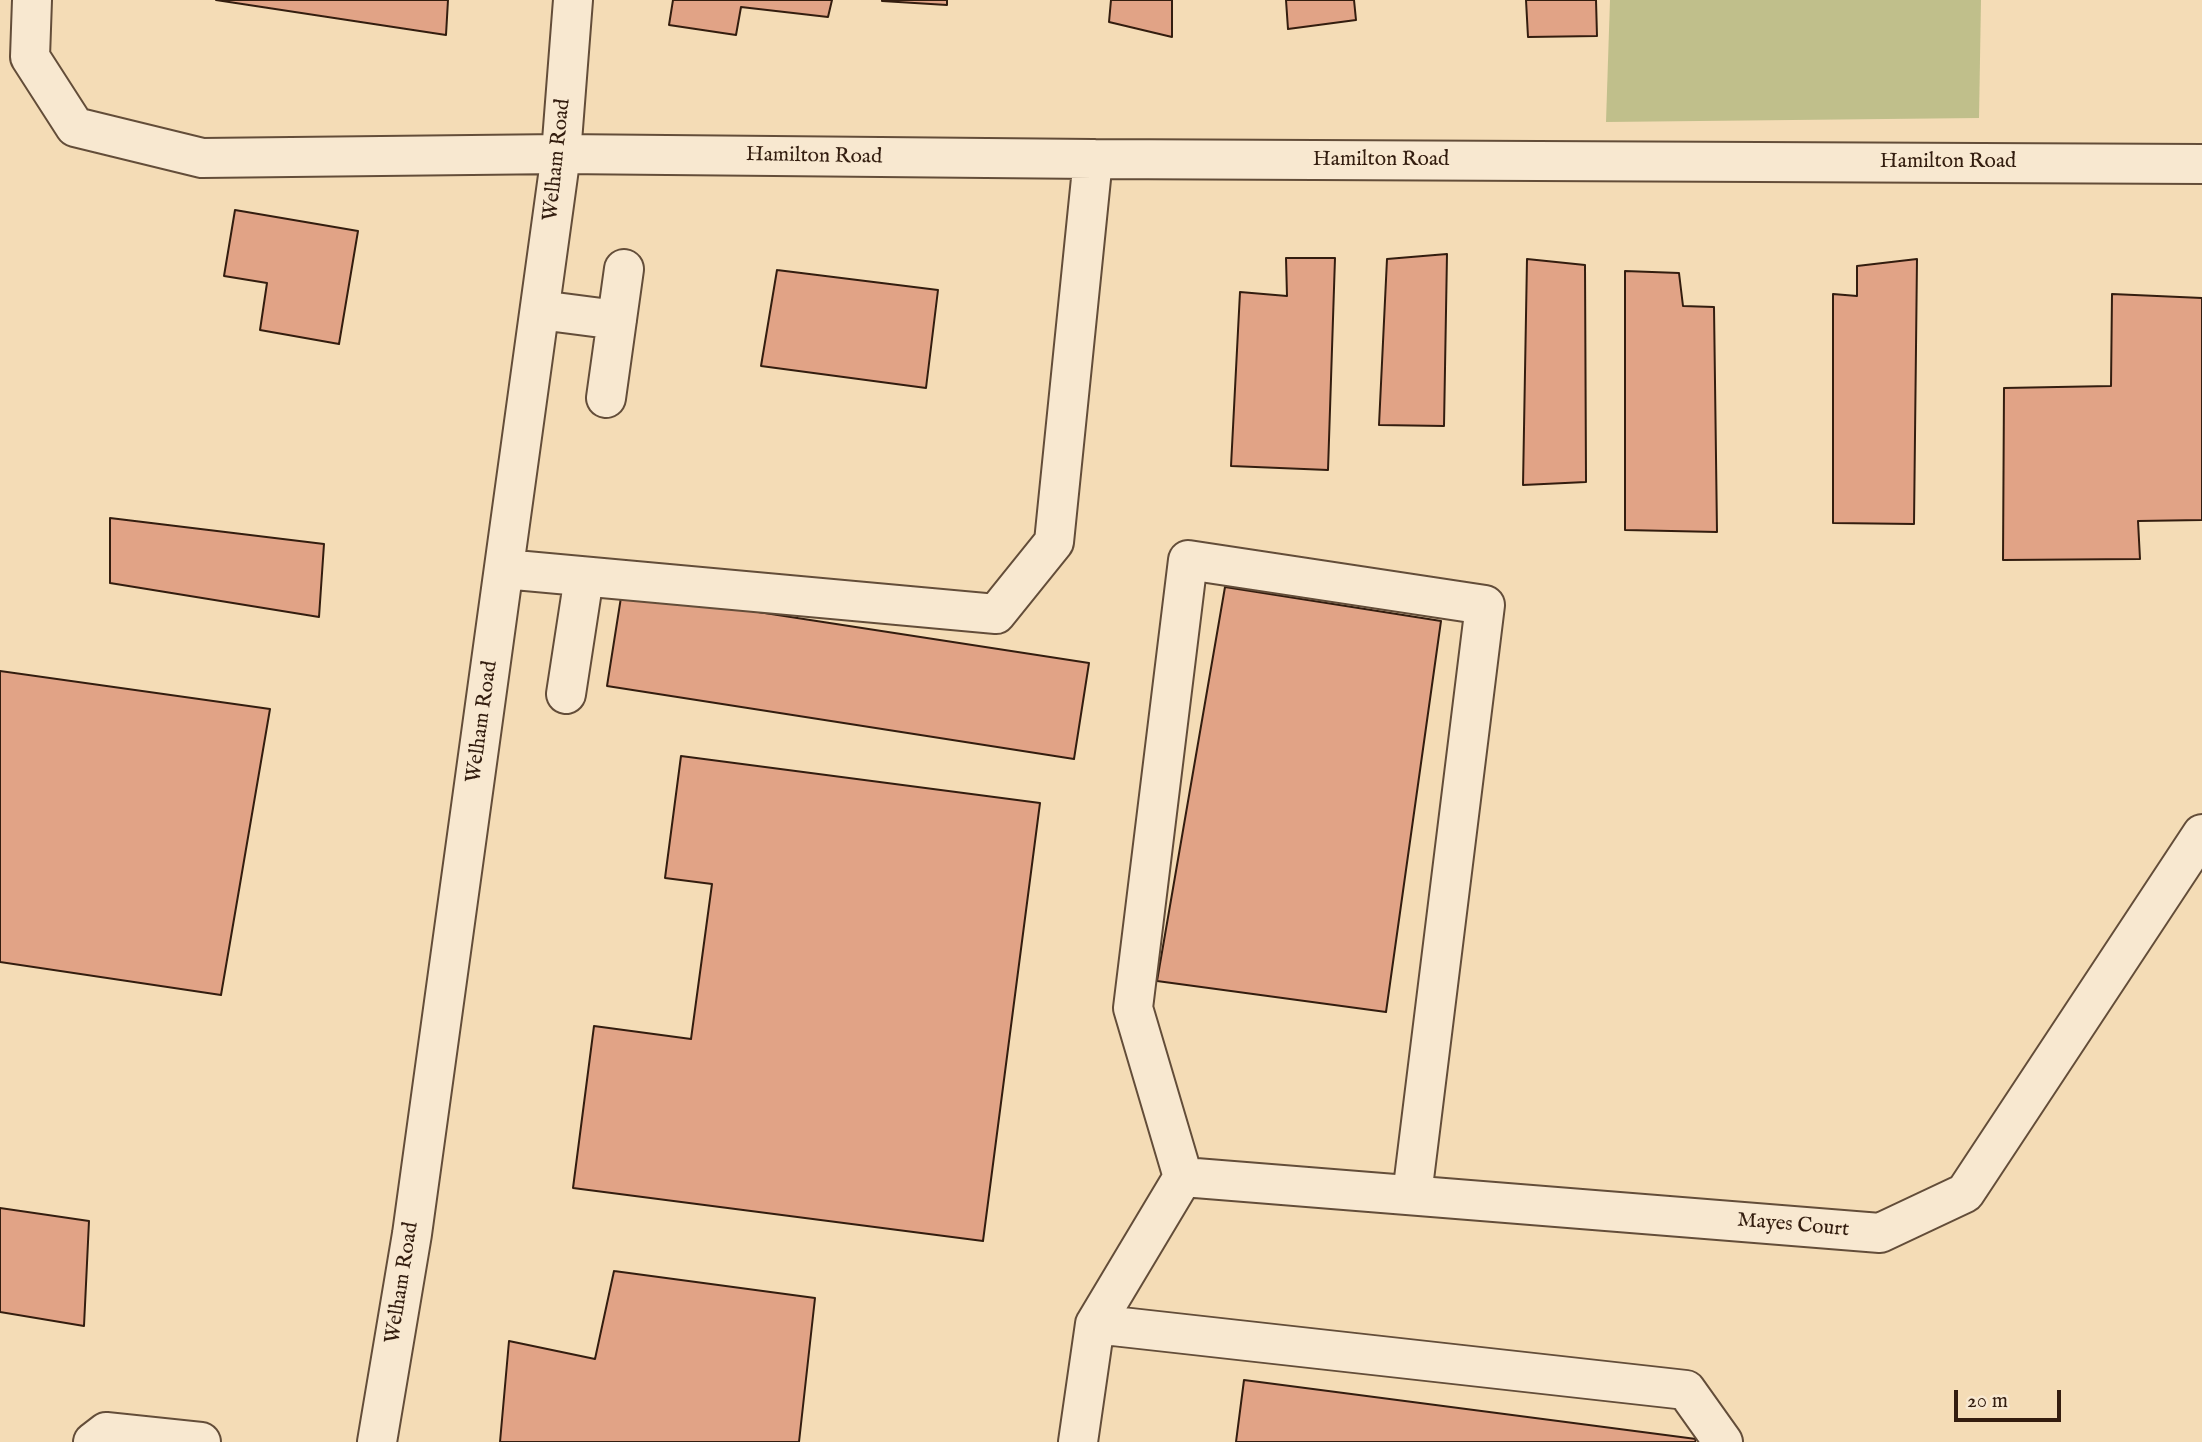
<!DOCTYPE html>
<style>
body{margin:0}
#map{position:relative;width:2202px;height:1442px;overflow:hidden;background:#f4dcb6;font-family:"IM FELL English",serif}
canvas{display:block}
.scale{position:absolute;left:1954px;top:1390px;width:107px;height:32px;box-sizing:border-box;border:4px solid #331d0f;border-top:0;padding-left:9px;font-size:21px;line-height:24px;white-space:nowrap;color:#331d0f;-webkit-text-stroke:5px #f8e8d0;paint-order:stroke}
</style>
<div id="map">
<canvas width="2202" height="1442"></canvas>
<div class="scale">20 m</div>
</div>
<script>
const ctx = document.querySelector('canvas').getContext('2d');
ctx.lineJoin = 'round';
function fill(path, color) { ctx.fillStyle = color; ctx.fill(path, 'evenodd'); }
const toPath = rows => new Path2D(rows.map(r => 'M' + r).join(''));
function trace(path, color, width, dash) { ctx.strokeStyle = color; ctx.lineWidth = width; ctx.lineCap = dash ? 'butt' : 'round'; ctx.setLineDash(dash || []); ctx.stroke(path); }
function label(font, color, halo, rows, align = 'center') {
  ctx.font = font + ' "IM FELL English",serif'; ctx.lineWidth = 6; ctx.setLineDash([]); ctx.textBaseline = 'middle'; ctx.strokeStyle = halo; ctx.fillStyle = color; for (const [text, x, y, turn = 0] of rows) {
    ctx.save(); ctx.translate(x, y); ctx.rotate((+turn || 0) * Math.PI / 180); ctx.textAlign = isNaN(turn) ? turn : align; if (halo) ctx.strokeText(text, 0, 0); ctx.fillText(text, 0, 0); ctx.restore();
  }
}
fill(toPath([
 [1610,0,1981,0,1979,118,1606,122]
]), '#c0bf8b');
const building = toPath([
 [216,0,448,0,446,35,216,0],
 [673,0,832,0,828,17,741,7,736,35,669,25,673,0],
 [882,0,947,0,947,5,882,1,882,0],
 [1111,0,1172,0,1172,37,1109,22,1111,0],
 [1286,0,1354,0,1356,20,1288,29,1286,0],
 [1526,0,1596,0,1597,36,1528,37,1526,0],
 [235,210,358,231,339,344,260,330,267,283,224,276,235,210],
 [1447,254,1444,426,1379,425,1387,259,1447,254],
 [1286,258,1335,258,1328,470,1231,466,1240,292,1287,296,1286,258],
 [1527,259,1585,265,1586,482,1523,485,1527,259],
 [1917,259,1914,524,1833,523,1833,294,1857,296,1857,266,1917,259],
 [777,270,938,290,926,388,761,366,777,270],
 [1625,271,1679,273,1683,306,1714,307,1717,532,1625,530,1625,271],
 [2112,294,2202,298,2202,520,2138,521,2140,559,2003,560,2004,388,2111,386,2112,294],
 [110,518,324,544,319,617,110,583,110,518],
 [1225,587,1441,621,1386,1012,1157,981,1225,587],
 [622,591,1089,663,1074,759,607,686,622,591],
 [0,671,270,709,221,995,0,962,0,671],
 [681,756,1040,803,983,1241,573,1188,594,1026,691,1039,712,884,665,878,681,756],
 [0,1208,89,1221,84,1326,0,1312,0,1208],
 [614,1271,815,1298,799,1442,500,1442,509,1341,595,1359,614,1271],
 [1244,1380,1696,1439,1695,1442,1236,1442,1244,1380]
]);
fill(building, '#e1a386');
trace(building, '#331d0f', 2);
const minor = toPath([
 [32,0,30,57,75,127,202,158,561,154,1093,159,2202,164],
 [540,310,617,320],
 [606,398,624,269],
 [504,569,996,614,1054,542,1093,159],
 [566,694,584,577],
 [1183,1177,1880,1233,1965,1193,2202,834],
 [1095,1324,1686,1390,1723,1442],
 [93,1442,106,1432,201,1442],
 [377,1442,412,1234,561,154,573,0],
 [1078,1442,1095,1324,1183,1177,1133,1008,1188,560,1485,605,1412,1195]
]);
trace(minor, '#634d39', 42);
trace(minor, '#f8e8d0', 38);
label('21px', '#331d0f', '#f8e8d0', [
 ["Hamilton Road",814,157,1],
 ["Welham Road",558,160,-84],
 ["Hamilton Road",1381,161],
 ["Hamilton Road",1948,163],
 ["Welham Road",483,722,-82],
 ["Mayes Court",1793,1226,5],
 ["Welham Road",403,1283,-81]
]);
</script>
